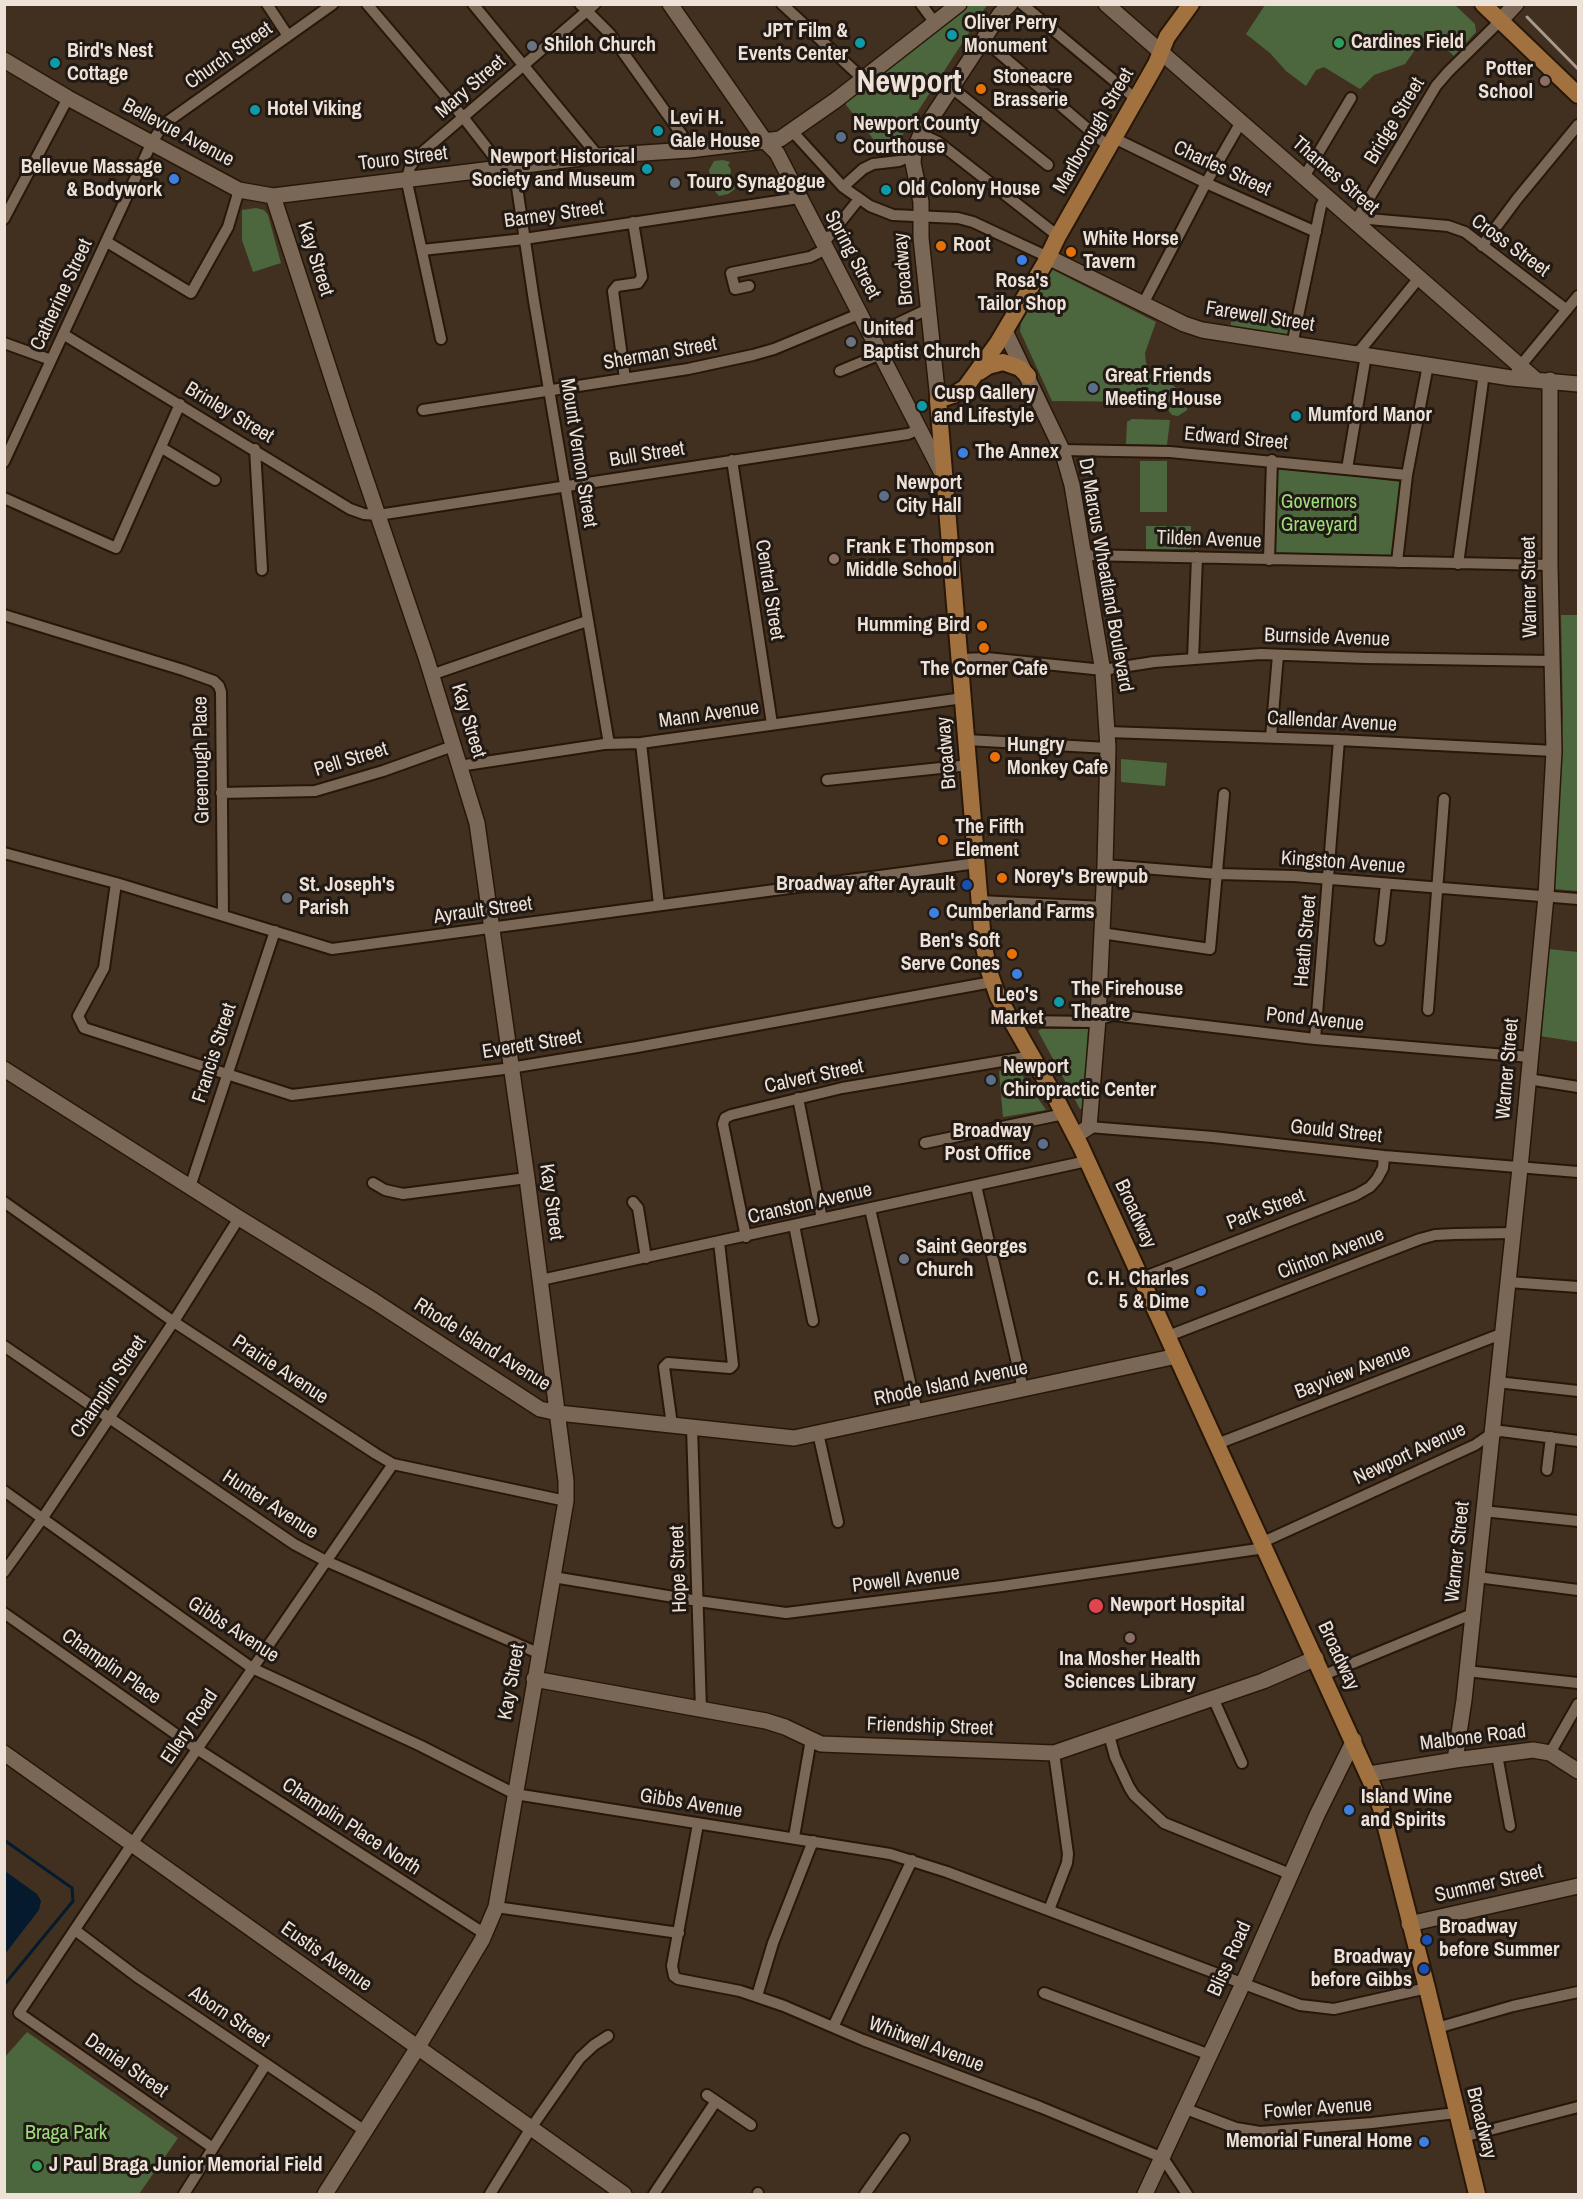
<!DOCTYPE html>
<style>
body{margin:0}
#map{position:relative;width:1583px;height:2199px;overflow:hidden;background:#413020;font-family:"Archivo Narrow",sans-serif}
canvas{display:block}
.frame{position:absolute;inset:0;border:6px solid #ede1d8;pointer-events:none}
</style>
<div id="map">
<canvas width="1583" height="2199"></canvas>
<div class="frame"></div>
</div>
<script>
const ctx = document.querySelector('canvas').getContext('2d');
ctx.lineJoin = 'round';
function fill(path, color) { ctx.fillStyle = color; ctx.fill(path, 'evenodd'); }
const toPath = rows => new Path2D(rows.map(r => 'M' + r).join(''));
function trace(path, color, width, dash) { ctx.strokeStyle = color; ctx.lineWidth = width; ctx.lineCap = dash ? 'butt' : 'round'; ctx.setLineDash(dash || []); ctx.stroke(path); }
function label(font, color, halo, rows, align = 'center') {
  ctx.font = font + ' "Archivo Narrow",sans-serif'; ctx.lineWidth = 6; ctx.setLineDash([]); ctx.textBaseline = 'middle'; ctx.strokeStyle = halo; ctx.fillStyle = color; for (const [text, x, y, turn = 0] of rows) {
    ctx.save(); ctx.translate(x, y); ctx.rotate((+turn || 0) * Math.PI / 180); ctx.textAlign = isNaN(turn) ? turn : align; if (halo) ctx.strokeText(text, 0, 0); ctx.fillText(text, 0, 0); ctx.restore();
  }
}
fill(toPath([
 [969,5,987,5,892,151,888,152,883,146,878,145,846,105,845,100],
 [1265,5,1455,5,1475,24,1476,32,1454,56,1428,32,1405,64,1374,75,1360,89,1324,67,1316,70,1306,86,1286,71,1270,53,1246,34],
 [723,160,730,162,728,165,731,170,730,177,734,183,735,189,728,194,719,196,712,188,709,170,714,161],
 [256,208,264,210,268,215,281,263,253,272,242,240,242,210],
 [1049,268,1156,322,1145,353,1146,363,1154,377,1170,382,1181,393,1188,401,1187,410,1178,416,1172,415,1164,405,1154,402,1052,401,1020,331,1021,322],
 [1233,313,1290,322,1288,335,1230,328],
 [1132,419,1170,420,1167,445,1126,444,1127,422],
 [1140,461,1167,461,1167,512,1140,512],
 [1277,467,1401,482,1391,558,1273,556],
 [1146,526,1191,526,1191,549,1146,549],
 [1561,615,1578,615,1578,891,1554,889,1563,714],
 [1121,759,1167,763,1165,786,1121,782],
 [1548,949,1578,952,1578,1042,1540,1036],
 [1041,1029,1088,1029,1084,1109,1080,1109,1038,1031],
 [1018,1069,1046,1110,1003,1117,999,1071],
 [27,2032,178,2138,139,2194,5,2194,5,2057]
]), '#4c673e');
fill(toPath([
 [5,1871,37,1894,41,1901,39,1910,5,1954]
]), '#051b2d');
trace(toPath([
 [4,1840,72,1888,73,1901,4,1985]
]), '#051b2d', 3);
const street = toPath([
 [267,4,288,36],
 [367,4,463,117,494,157,500,168],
 [473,4,598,156],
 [580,4,610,34,682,135,689,150],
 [782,4,863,79],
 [921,4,935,23],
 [1022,4,1136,99],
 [984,40,1109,147],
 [952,88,1048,165],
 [792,131,843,187,870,206,893,215,958,218,973,222,1048,257],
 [921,134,938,142,1058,236],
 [1114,138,1206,183,1316,232],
 [514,167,534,301,609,744],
 [1304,177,1351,98],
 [843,187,863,169,873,164,899,161,913,155],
 [4,219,68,98],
 [1355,222,1436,86,1448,72,1500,21],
 [1355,222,1369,219,1448,226,1465,232,1567,310],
 [107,242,191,293,228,227,239,190],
 [823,244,859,199],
 [1482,246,1517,199,1578,125],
 [422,250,524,239,799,198],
 [749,286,735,289,731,273,810,257,826,249],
 [1143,304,1206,183,1241,122],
 [63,334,350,509,364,514,378,515,908,434,920,429],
 [871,336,928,309],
 [441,339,408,187,407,179,410,167,419,155,595,4],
 [4,343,51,360],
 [1292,345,1321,206,1326,196],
 [1357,354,1419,278],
 [1517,370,1578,296],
 [840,371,881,354],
 [625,379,613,291,617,286,638,283,642,277,633,222],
 [423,410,688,369,753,355,774,349,859,314],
 [162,448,215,480],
 [255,449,262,570],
 [1062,450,1170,452,1407,475],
 [732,460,772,724],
 [4,462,152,142,164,124,333,4],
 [1347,469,1366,355],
 [4,498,116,548,180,404],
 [1084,555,1550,565],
 [1269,560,1272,460],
 [1397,562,1407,475,1428,365],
 [1458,564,1484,373],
 [4,615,183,670,214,681,219,686,221,692,223,915],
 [960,659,987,658,1103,670,1154,662,1261,654,1366,658,1552,661],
 [1193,659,1197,557],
 [431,675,587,621],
 [1108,732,1339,740,1554,751],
 [1271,737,1278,655],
 [967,740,1108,748],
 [641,743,659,905],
 [459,766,604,744,641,743,963,698],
 [827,780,969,765],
 [221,793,315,791,383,771,453,746],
 [4,853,116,883,332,949,977,863],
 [1105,865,1218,874,1294,876,1578,899],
 [116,883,104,968,78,1016,84,1028,292,1095,504,1069,637,1047,992,982],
 [980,901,1103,907],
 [1101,933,1210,949,1224,794],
 [1380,940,1386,884],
 [1428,1010,1444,799],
 [1012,1023,1026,1021,1090,1022,1113,1015,1315,1039,1530,1057],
 [1315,1039,1339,740],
 [1528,1079,1578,1087],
 [798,1098,822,1219],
 [1089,1127,1213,1137,1384,1156,1578,1172],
 [925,1143,1064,1114],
 [373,1183,385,1190,403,1194,527,1178],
 [976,1186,1023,1389],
 [190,1187,275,931],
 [4,1202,174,1322,376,1454,393,1464,566,1501],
 [633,1202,638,1208,646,1258],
 [870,1209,917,1412],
 [794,1225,813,1321],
 [746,1237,723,1124,725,1118,731,1115,842,1088,1032,1056],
 [1142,1278,1356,1195,1370,1187,1377,1179,1383,1168,1384,1156],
 [541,1280,1087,1161],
 [1508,1282,1578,1287],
 [1168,1336,1420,1239,1435,1235,1455,1234,1513,1233],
 [4,1346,294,1544,326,1561,538,1653],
 [1497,1382,1578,1391],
 [672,1425,664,1367,668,1363,730,1368,733,1365,719,1242],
 [692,1427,701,1710],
 [818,1433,838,1522],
 [1217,1444,1501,1334],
 [1547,1470,1551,1437],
 [4,1491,252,1668,421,1746,515,1794,890,1854,947,1872,1300,2005,1334,2009,1427,1988],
 [1483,1511,1578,1521],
 [1263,1542,1475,1445,1491,1434,1501,1431,1578,1441],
 [4,1572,42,1519,176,1318,239,1218],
 [553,1577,698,1601,786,1613,1002,1586,1265,1548],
 [1477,1577,1578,1590],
 [4,1613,197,1749,485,1934],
 [1466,1671,1578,1683],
 [1324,1675,1472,1614],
 [1213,1698,1242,1763],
 [1109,1735,1115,1757,1129,1787,1134,1795,1164,1823,1290,1874],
 [1550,1753,1578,1704],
 [1497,1755,1510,1826],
 [698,1824,672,1966,674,1976,678,1979,740,1991,784,2006,863,2040,1040,2107,1163,2158,1187,2194],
 [794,1837,811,1739],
 [496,1907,679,1933],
 [1049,1910,1067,1863,1068,1854,1054,1753],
 [75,1930,136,1976,365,2131],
 [1044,1993,1210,2055],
 [757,1996,773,1943,813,1841],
 [833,2027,912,1860],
 [1437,2028,1513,2006,1578,1992],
 [707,2095,751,2125],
 [1186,2109,1236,2128,1260,2132,1372,2123,1456,2113],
 [1463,2137,1578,2107],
 [213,2148,19,2013,132,1844,393,1464],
 [184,2194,266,2064],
 [490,2194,531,2128,580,2058,594,2045,608,2036],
 [654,2194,716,2101],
 [758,2194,758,2193],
 [865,2194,904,2139]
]);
const secondary = toPath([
 [670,4,765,141,777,153,943,475],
 [1106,4,1535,379],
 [1500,21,1516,4],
 [4,60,68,98,239,190,273,196,598,156,689,150,780,139,836,100,959,4],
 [273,196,346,421,426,657,477,823,527,1178,566,1481,566,1501,496,1907,482,1940,418,2047,325,2194],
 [1048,257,1184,324,1202,330,1511,378,1578,384],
 [1005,331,1062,450,1072,485,1103,672,1108,748,1105,865,1098,1019,1089,1127,1075,1136],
 [938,400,921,238,921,202,913,163,914,150,921,134,1000,14,1010,4],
 [4,1069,239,1218,374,1301,540,1409,558,1413,794,1438,1177,1356],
 [534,1679,766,1721,785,1727,821,1744,1054,1753,1263,1681,1316,1658],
 [4,1753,624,2194],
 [1455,1760,1464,1700,1520,1168,1546,896,1554,751,1550,565,1550,380],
 [1369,1774,1455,1760,1533,1750,1550,1753,1578,1771],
 [1409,1924,1578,1886],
 [1145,2194,1240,1990,1317,1815,1354,1740]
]);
const primary = toPath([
 [1191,4,1167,37,1156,64,1058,236,1045,263,997,344,965,388,953,395,938,400,983,942,989,971,998,997,1054,1095,1081,1147,1372,1784,1381,1808,1427,1988,1477,2194],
 [1483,4,1578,95],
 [979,372,988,366,1003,362,1020,368,1028,376]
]);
trace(street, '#271708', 14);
trace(secondary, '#271708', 18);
trace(primary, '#271708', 20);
trace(street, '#7a6756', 10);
trace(secondary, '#7a6756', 15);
trace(primary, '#a27140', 16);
trace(toPath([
 [1527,17,1578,69]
]), '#a7998e', 3);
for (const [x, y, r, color] of [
 [952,35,6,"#0f9aa8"],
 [860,43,6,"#0f9aa8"],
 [1339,43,6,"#2e9e5b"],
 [532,46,6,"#6b7280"],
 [55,63,6,"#0f9aa8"],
 [1545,81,6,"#8d6e63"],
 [981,89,6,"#e8710a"],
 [255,110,6,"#0f9aa8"],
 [658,131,6,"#0f9aa8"],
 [841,137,6,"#5c6f8a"],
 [647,169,6,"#0f9aa8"],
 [174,179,6,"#3f7fe0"],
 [675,183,6,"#6b7280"],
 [886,190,6,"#0f9aa8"],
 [941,246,6,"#e8710a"],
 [1071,252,6,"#e8710a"],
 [1022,260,6,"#3f7fe0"],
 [851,342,6,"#6b7280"],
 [1093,388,6,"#5c6f8a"],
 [922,406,6,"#0f9aa8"],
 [1296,416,6,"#0f9aa8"],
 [963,453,6,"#3f7fe0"],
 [884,496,6,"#5c6f8a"],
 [834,559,6,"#8d6e63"],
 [982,626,6,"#e8710a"],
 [984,648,6,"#e8710a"],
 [995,757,6,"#e8710a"],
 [943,840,6,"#e8710a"],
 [1002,878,6,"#e8710a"],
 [967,885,6,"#1a4fb4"],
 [287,898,6,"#6b7280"],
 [934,913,6,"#3f7fe0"],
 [1012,954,6,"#e8710a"],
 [1017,974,6,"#3f7fe0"],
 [1059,1002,6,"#0f9aa8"],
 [991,1080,6,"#5c6f8a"],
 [1043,1144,6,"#5c6f8a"],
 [904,1259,6,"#6b7280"],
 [1201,1291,6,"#3f7fe0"],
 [1096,1606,8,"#e0444e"],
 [1130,1638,6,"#8d6e63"],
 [1349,1810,6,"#3f7fe0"],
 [1427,1940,6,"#1a4fb4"],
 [1424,1969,6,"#1a4fb4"],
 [1424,2142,6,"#3f7fe0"],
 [37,2166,6,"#2e9e5b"]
]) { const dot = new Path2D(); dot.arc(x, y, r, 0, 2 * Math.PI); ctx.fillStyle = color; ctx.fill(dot); trace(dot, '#211913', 2); }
label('bold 20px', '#ede1d8', '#211913', [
 ["Oliver Perry",964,24],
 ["Monument",964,47],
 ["JPT Film &",848,32,"right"],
 ["Events Center",848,55,"right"],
 ["Cardines Field",1351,43],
 ["Shiloh Church",544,46],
 ["Bird's Nest",67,52],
 ["Cottage",67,75],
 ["Potter",1533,70,"right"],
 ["School",1533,93,"right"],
 ["Stoneacre",993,78],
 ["Brasserie",993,101],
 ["Hotel Viking",267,110],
 ["Levi H.",670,119],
 ["Gale House",670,142],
 ["Newport County",853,125],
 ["Courthouse",853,148],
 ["Newport Historical",635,158,"right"],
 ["Society and Museum",635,181,"right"],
 ["Bellevue Massage",162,168,"right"],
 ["& Bodywork",162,191,"right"],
 ["Touro Synagogue",687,183],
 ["Old Colony House",898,190],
 ["White Horse",1083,240],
 ["Tavern",1083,263],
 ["Root",953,246],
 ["Rosa's",1022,282,"center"],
 ["Tailor Shop",1022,305,"center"],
 ["United",863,330],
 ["Baptist Church",863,353],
 ["Great Friends",1105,377],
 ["Meeting House",1105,400],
 ["Cusp Gallery",934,394],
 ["and Lifestyle",934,417],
 ["Mumford Manor",1308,416],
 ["The Annex",975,453],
 ["Newport",896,484],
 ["City Hall",896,507],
 ["Frank E Thompson",846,548],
 ["Middle School",846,571],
 ["Humming Bird",970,626,"right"],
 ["The Corner Cafe",984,670,"center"],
 ["Hungry",1007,746],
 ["Monkey Cafe",1007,769],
 ["The Fifth",955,828],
 ["Element",955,851],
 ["Norey's Brewpub",1014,878],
 ["Broadway after Ayrault",955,885,"right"],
 ["St. Joseph's",299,886],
 ["Parish",299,909],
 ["Cumberland Farms",946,913],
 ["Ben's Soft",1000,942,"right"],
 ["Serve Cones",1000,965,"right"],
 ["The Firehouse",1071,990],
 ["Theatre",1071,1013],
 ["Leo's",1017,996,"center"],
 ["Market",1017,1019,"center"],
 ["Newport",1003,1068],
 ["Chiropractic Center",1003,1091],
 ["Broadway",1031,1132,"right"],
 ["Post Office",1031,1155,"right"],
 ["Saint Georges",916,1248],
 ["Church",916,1271],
 ["C. H. Charles",1189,1280,"right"],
 ["5 & Dime",1189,1303,"right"],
 ["Newport Hospital",1110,1606],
 ["Ina Mosher Health",1130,1660,"center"],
 ["Sciences Library",1130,1683,"center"],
 ["Island Wine",1361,1798],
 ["and Spirits",1361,1821],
 ["Broadway",1439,1928],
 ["before Summer",1439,1951],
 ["Broadway",1412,1958,"right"],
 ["before Gibbs",1412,1981,"right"],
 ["Memorial Funeral Home",1412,2142,"right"],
 ["J Paul Braga Junior Memorial Field",49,2166]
], 'left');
label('20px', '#ede1d8', '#211913', [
 ["Church Street",229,56,-35],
 ["Mary Street",471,87,-41],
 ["Bridge Street",1395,121,-59],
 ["Marlborough Street",1094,131,-60],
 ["Bellevue Avenue",178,133,28],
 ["Touro Street",403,159,-7],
 ["Charles Street",1222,169,25],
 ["Thames Street",1335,176,41],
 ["Barney Street",554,215,-8],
 ["Cross Street",1510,246,36],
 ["Spring Street",852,255,62],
 ["Kay Street",315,259,72],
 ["Broadway",904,269,-95],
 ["Catherine Street",62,295,-65],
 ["Farewell Street",1260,317,9],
 ["Sherman Street",660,354,-10],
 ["Brinley Street",229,413,31],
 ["Edward Street",1236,439,5],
 ["Mount Vernon Street",578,453,81],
 ["Bull Street",647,455,-9],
 ["Tilden Avenue",1209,540,2],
 ["Dr Marcus Wheatland Boulevard",1105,575,80],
 ["Warner Street",1530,587,-91],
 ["Central Street",769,590,81],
 ["Burnside Avenue",1327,638,2],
 ["Mann Avenue",709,715,-8],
 ["Kay Street",468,721,73],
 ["Callendar Avenue",1332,722,3],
 ["Broadway",947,753,-95],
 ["Greenough Place",202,760,-91],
 ["Pell Street",351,760,-17],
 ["Kingston Avenue",1343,863,4],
 ["Ayrault Street",483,911,-8],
 ["Heath Street",1306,941,-85],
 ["Pond Avenue",1315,1020,6],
 ["Everett Street",532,1045,-9],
 ["Francis Street",215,1053,-72],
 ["Warner Street",1508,1069,-85],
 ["Calvert Street",814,1077,-12],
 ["Gould Street",1336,1132,6],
 ["Kay Street",551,1202,82],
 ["Cranston Avenue",810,1204,-13],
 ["Park Street",1266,1210,-21],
 ["Broadway",1135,1214,65],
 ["Clinton Avenue",1331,1254,-21],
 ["Rhode Island Avenue",482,1345,32],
 ["Prairie Avenue",280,1370,33],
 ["Bayview Avenue",1353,1372,-21],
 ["Rhode Island Avenue",951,1384,-12],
 ["Champlin Street",109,1387,-56],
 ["Newport Avenue",1410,1454,-25],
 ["Hunter Avenue",270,1505,33],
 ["Warner Street",1458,1552,-84],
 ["Hope Street",679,1569,-92],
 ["Powell Avenue",906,1580,-7],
 ["Gibbs Avenue",233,1630,33],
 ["Broadway",1338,1656,65],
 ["Champlin Place",111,1667,35],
 ["Kay Street",512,1682,-80],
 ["Ellery Road",190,1727,-56],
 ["Friendship Street",930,1727,2],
 ["Malbone Road",1473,1738,-7],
 ["Gibbs Avenue",691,1804,9],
 ["Champlin Place North",351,1827,33],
 ["Summer Street",1489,1884,-13],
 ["Eustis Avenue",326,1957,35],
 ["Bliss Road",1230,1959,-66],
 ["Aborn Street",229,2017,34],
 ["Whitwell Avenue",926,2045,21],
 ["Daniel Street",126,2066,35],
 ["Fowler Avenue",1318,2109,-4],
 ["Broadway",1481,2123,76]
]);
label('20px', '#9ddc7d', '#211913', [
 ["Governors",1319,503],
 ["Graveyard",1319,526],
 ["Braga Park",66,2134]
]);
label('bold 32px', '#ede1d8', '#211913', [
 ["Newport",909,83]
]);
</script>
